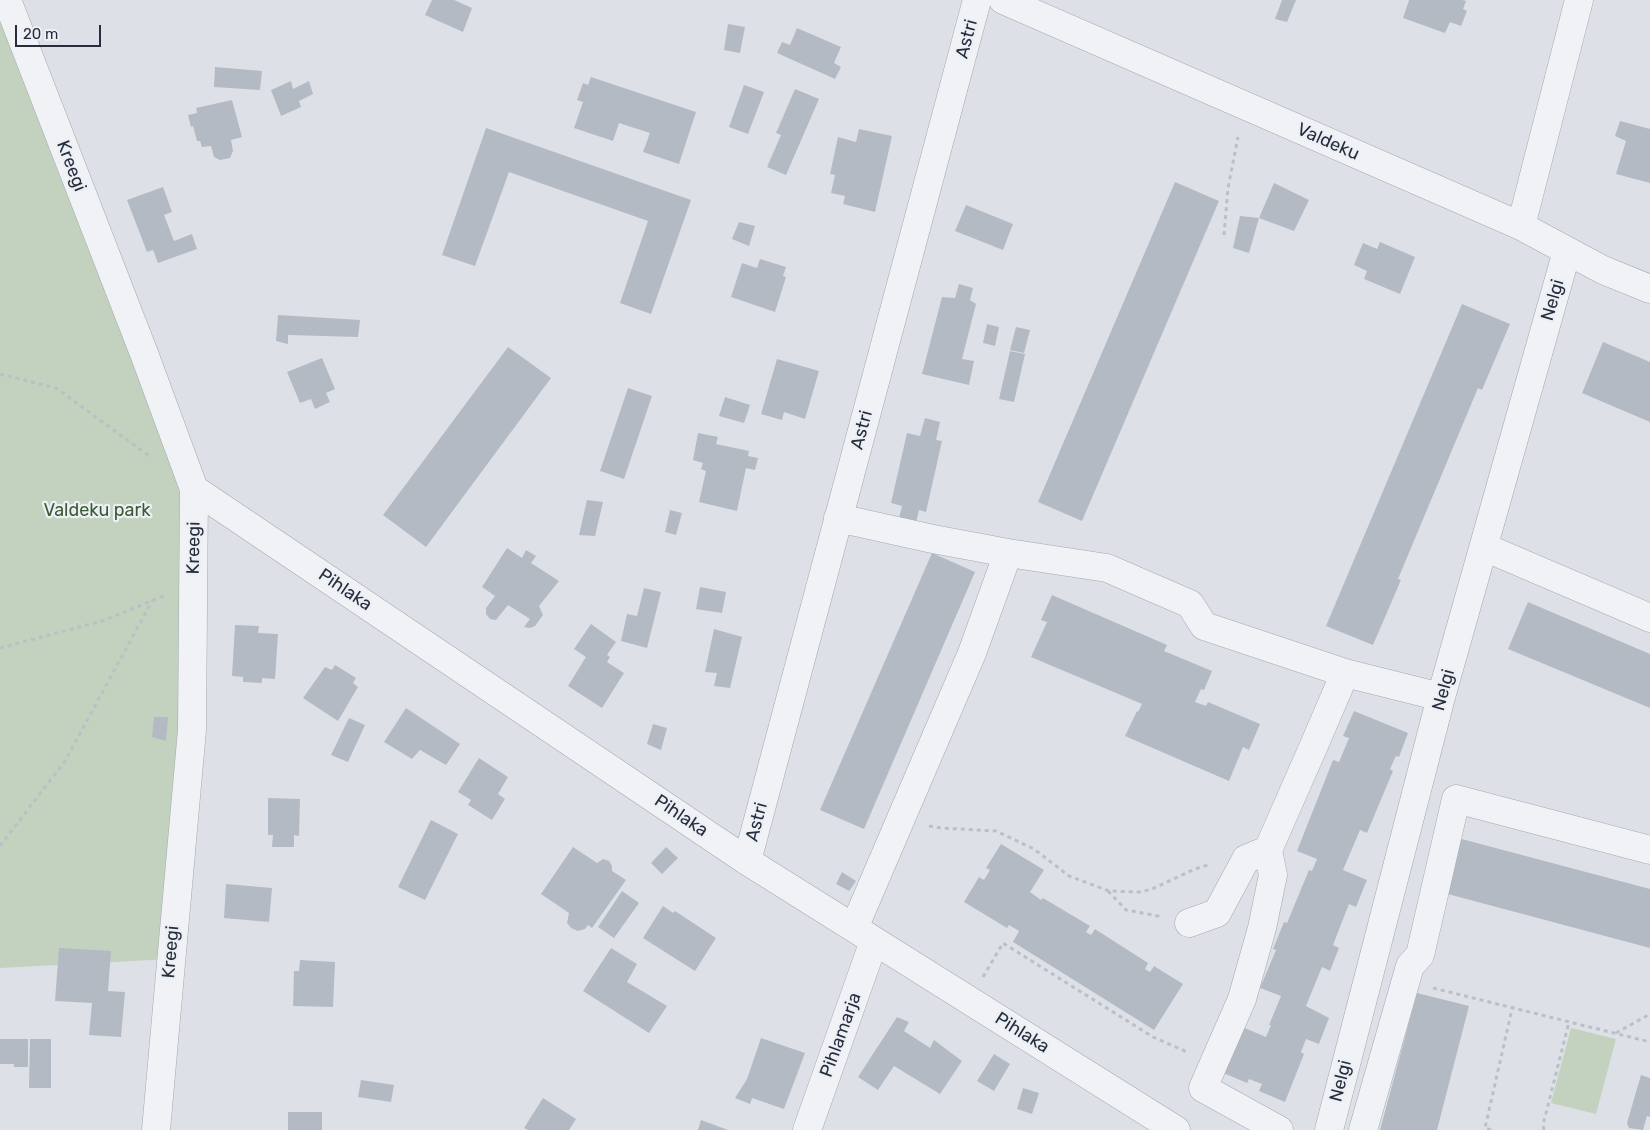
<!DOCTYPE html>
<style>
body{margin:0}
#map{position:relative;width:1650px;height:1130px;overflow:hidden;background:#dde1e7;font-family:Rubik,sans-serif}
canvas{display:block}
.scale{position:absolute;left:15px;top:25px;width:86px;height:22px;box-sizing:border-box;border:2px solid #262e3e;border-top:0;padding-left:6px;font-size:15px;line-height:18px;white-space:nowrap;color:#262e3e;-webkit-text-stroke:4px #ecf0f5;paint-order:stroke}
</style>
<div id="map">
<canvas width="1650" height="1130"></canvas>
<div class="scale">20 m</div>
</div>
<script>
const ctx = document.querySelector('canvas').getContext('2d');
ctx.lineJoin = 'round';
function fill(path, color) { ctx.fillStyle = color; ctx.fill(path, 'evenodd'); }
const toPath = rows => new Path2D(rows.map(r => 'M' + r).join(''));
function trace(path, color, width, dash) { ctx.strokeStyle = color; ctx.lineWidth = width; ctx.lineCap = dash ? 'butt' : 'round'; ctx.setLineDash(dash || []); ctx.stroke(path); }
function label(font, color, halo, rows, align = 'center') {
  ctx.font = font + ' Rubik,sans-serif'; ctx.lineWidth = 4.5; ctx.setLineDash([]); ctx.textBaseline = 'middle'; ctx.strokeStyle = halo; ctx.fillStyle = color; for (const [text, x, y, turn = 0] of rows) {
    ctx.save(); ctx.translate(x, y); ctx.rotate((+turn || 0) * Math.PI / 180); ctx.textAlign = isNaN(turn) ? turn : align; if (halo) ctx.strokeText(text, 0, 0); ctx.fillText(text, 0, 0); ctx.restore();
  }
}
fill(toPath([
 [0,0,194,489,170,959,0,968],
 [1571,1028,1616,1039,1596,1114,1551,1103]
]), '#c2d2be');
fill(toPath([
 [432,0,454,0,472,8,463,32,425,15],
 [1282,0,1296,0,1287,22,1275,19],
 [1409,0,1463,0,1466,1,1463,9,1467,11,1461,26,1450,22,1445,33,1403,18],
 [728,24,745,27,740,53,724,50],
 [797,28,841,47,834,63,841,67,835,79,777,53,782,42,790,45],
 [215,67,262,71,260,90,214,87],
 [591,77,696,112,679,164,643,152,650,133,619,123,613,141,574,128,583,102,577,100,583,83,588,85],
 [291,81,293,89,309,81,313,94,299,101,301,107,281,116,271,90],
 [744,85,764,92,748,134,729,127],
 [795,89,819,99,786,175,767,167,781,135,776,133],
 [232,100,242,137,231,140,233,151,230,158,220,160,214,157,211,146,202,147,200,141,197,141,193,126,191,127,188,115,197,113,196,108],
 [1620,121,1650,129,1650,183,1616,174,1626,141,1615,136],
 [486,128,691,200,651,314,620,303,648,221,509,172,475,266,442,255],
 [859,129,892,136,875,212,843,204,845,196,831,193,835,175,830,174,838,137,856,142],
 [1175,182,1219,201,1082,521,1038,502],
 [1274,183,1309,200,1294,231,1259,218],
 [163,187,172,212,164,215,174,241,192,234,197,249,158,263,153,250,147,252,127,200],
 [966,205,1013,224,1003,250,955,231],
 [1240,216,1259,218,1249,253,1233,248],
 [739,222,755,226,749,246,732,239],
 [1380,242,1415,257,1400,294,1364,279,1367,271,1354,265,1363,243,1377,249],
 [760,259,786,267,783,276,786,277,775,312,731,297,742,263,757,268],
 [959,284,973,288,970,300,976,304,962,359,974,361,969,385,922,374,942,297,955,298],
 [1462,304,1510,324,1482,390,1478,388,1398,579,1401,580,1373,645,1326,626],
 [278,315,360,320,358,337,288,335,288,344,276,341],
 [987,324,999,327,995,346,983,343],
 [1016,327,1030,330,1024,353,1010,350],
 [1603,342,1650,362,1650,422,1582,393],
 [508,347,551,378,426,547,383,515],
 [1010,351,1025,354,1014,402,999,399],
 [322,358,335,389,326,393,330,402,315,409,311,399,300,403,287,372],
 [777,359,819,371,805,419,784,412,782,420,761,414],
 [628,388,652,396,624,479,600,471],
 [725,397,750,405,744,423,719,416],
 [925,418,940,422,936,440,942,441,926,512,919,510,915,527,898,523,902,506,891,503,907,433,920,436],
 [698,433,718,437,716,444,749,451,748,456,758,458,755,470,746,468,737,511,699,502,706,471,701,469,703,463,693,460],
 [587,500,603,502,595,536,579,535],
 [670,510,682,513,676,535,665,532],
 [507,548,522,558,526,550,536,556,531,563,559,581,539,606,543,615,535,626,530,628,524,627,530,619,508,605,496,620,490,619,486,614,486,608,495,596,482,587],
 [932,553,975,572,864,829,820,810],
 [700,587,726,592,722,613,696,609],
 [644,588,661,592,647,648,621,641,627,614,637,616],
 [1052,595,1167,645,1164,651,1212,671,1204,690,1201,689,1195,702,1206,706,1208,702,1260,724,1249,750,1243,747,1229,781,1125,736,1137,711,1138,712,1142,704,1031,657,1047,622,1041,620],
 [1528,602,1650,654,1650,708,1508,649],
 [591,624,616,642,607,655,610,657,607,662,624,673,602,708,568,686,586,657,574,649],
 [235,625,259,626,258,633,278,634,275,679,262,678,262,683,243,682,243,677,232,676],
 [714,629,742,637,730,688,714,686,717,673,705,672],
 [335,665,356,678,353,683,358,687,338,721,303,698,325,667,332,670],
 [406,708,460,744,446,765,420,750,412,759,384,742],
 [1354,711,1408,733,1399,757,1396,756,1390,769,1393,771,1367,833,1360,830,1343,870,1367,880,1356,907,1349,904,1333,945,1339,948,1330,971,1322,967,1306,1006,1329,1018,1319,1044,1306,1039,1301,1052,1304,1054,1285,1102,1259,1091,1262,1084,1249,1079,1247,1083,1221,1072,1240,1026,1266,1037,1271,1025,1269,1025,1281,996,1260,988,1276,950,1273,949,1284,922,1287,923,1309,870,1312,871,1317,859,1297,851,1333,760,1339,762,1349,738,1343,736],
 [154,717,168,717,166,741,152,737],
 [349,718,365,725,348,762,331,755],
 [653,724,667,728,661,750,647,744],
 [479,758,508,777,498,794,505,799,492,820,468,805,471,800,458,792],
 [268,798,300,799,299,836,294,835,294,847,272,847,273,835,268,835],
 [431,820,458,834,425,900,398,887],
 [1458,838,1650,889,1650,948,1444,893],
 [1001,844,1044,870,1030,892,1041,900,1043,898,1090,926,1086,932,1091,935,1095,929,1148,963,1145,969,1150,972,1154,966,1183,984,1154,1030,1013,942,1019,931,1009,925,1007,928,964,902,979,877,984,880,990,870,986,868],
 [573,847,597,863,603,859,609,861,612,866,612,871,626,880,592,928,588,925,585,929,578,931,571,928,567,923,569,913,541,894],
 [666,847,678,858,662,874,651,863],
 [842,872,856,881,849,891,836,884],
 [226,884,272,888,269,922,224,918],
 [622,891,639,903,614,938,598,927],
 [663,906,673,913,675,911,716,938,695,971,643,938],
 [59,948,111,951,108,991,125,992,121,1037,89,1035,92,1003,55,1001],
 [611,948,637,964,627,982,667,1006,649,1033,583,991],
 [300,960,335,962,333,1007,293,1006,294,971,299,971],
 [1417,993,1469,1006,1437,1130,1380,1130],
 [897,1017,909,1022,904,1031,930,1048,934,1040,962,1061,940,1094,894,1066,878,1090,858,1077],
 [761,1038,805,1053,784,1109,752,1098,750,1104,735,1098,747,1079],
 [0,1039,28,1039,28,1067,14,1067,14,1064,0,1064],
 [30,1039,51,1039,51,1088,29,1088],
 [994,1054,1010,1064,994,1091,977,1081],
 [1641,1075,1650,1078,1650,1117,1647,1116,1643,1130,1629,1128,1627,1123],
 [361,1080,394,1085,391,1102,358,1097],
 [1023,1088,1039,1093,1032,1114,1017,1109],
 [543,1098,576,1119,569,1130,528,1130,524,1128],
 [288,1112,322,1112,322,1130,288,1130],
 [701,1120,728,1130,698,1130]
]), '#b4bac4');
const minor = toPath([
 [7,0,145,356,194,489,192,730,156,1130],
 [1003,0,1521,226,1603,270,1650,289],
 [1521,226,1579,0],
 [194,489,747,861,1176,1130],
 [838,518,933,539,1008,553,1107,568,1190,604,1204,626,1345,673,1441,697],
 [1484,547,1650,618],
 [747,861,977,0],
 [1189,923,1217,913,1246,859,1268,850],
 [854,928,972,653,1008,553],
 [807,1130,874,941],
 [1279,1130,1203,1088,1242,999,1262,928,1273,875,1268,850,1315,743,1345,673],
 [1329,1130,1441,697,1567,251],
 [1363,1130,1410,966,1420,955,1456,799,1650,850]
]);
trace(minor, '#a2a8b1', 29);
trace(toPath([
 [1224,235,1228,188,1238,137],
 [0,374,56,388,152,458],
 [0,648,102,621,166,595],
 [929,826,941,828,996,831,1034,849,1069,876,1109,891,1140,892,1152,889,1195,869,1211,864],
 [0,846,65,761,152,601],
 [1108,891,1126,910,1163,917],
 [983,977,1003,943,1153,1037,1187,1052],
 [1433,988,1650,1042],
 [1616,1033,1650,1014],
 [1491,1130,1485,1128,1512,1009],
 [1544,1130,1543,1125,1569,1022]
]), '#bbbfc6', 3, [4, 4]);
trace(minor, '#f0f2f6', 28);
label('18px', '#262e3e', '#ecf0f5', [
 ["Astri",967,39,-75],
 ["Valdeku",1328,142,24],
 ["Kreegi",71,166,69],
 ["Nelgi",1553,300,-74],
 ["Astri",862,430,-75],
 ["Kreegi",194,548,-89],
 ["Pihlaka",345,590,34],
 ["Nelgi",1444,690,-75],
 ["Pihlaka",681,816,34],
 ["Astri",757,822,-75],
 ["Kreegi",171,952,-85],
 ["Pihlaka",1022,1033,32],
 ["Pihlamarja",841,1035,-70],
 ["Nelgi",1341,1081,-76]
]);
label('18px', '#3a5a33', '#ecf0f5', [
 ["Valdeku park",97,511]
]);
</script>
